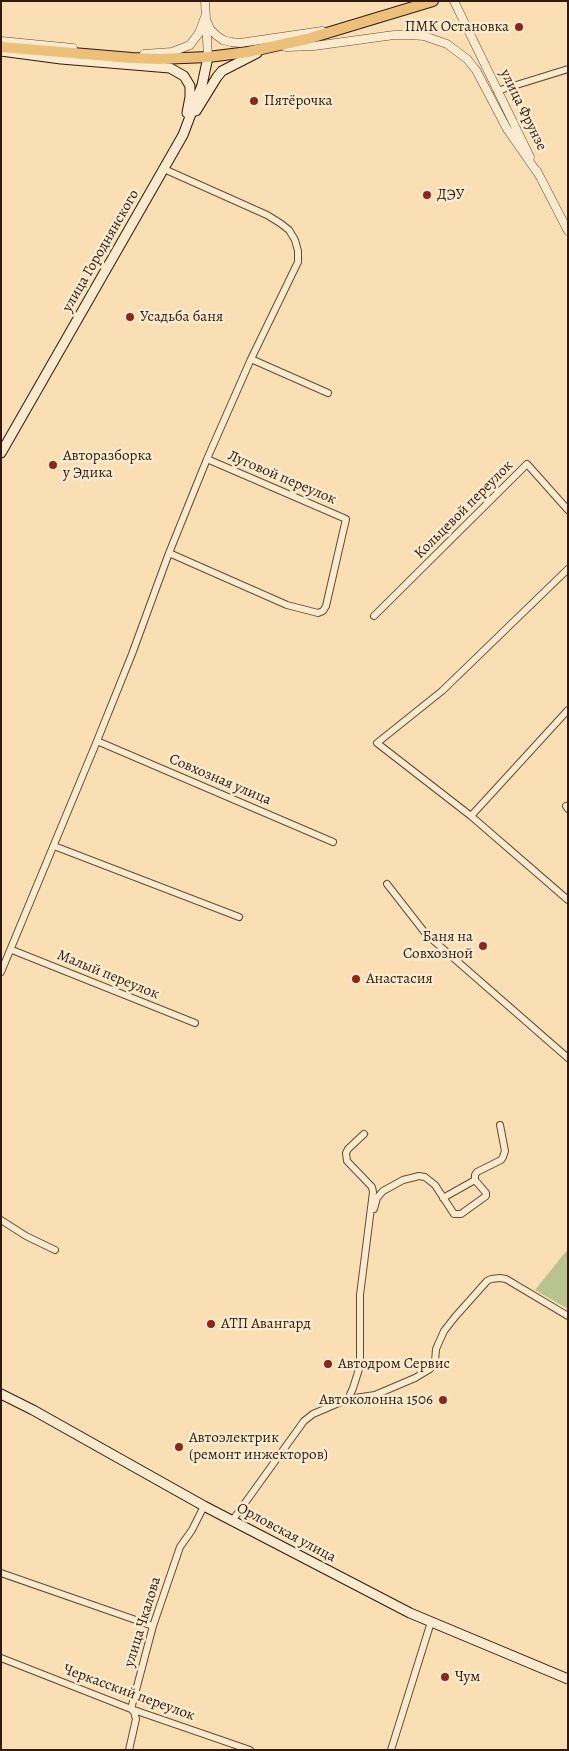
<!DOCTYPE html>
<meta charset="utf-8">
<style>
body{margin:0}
#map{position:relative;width:569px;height:1751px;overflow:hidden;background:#f9dfb3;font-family:Alegreya,serif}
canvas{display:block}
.frame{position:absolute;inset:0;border:2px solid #33190d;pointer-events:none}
</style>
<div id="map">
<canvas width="569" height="1751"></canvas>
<div class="frame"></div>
</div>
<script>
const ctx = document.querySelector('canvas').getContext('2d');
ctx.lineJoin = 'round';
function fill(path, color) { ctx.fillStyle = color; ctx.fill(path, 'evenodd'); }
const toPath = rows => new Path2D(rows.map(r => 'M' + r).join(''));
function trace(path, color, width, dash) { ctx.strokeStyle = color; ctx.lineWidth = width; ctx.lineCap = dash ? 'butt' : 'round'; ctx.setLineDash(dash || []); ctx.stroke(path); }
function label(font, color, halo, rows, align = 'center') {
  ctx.font = font + ' Alegreya,serif'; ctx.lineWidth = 5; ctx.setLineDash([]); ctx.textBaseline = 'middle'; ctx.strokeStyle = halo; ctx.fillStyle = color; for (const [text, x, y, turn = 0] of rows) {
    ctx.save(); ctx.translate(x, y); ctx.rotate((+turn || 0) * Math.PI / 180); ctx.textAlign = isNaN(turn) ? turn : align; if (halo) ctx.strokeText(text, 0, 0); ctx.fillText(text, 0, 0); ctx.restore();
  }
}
fill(toPath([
 [568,1249,568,1309,535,1290]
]), '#b9c390');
const minor = toPath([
 [497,91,568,69],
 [251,359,328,393],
 [169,553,287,605,318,613,323,611,326,606,346,519,207,459],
 [568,569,442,691,377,743,471,816,568,900],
 [374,616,527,464,568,510],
 [97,741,333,842],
 [566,806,568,809],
 [471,816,568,710],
 [54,846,239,917],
 [387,884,426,934,568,1058],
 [12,950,195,1023],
 [1,972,97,741,132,654,169,553,207,459,251,359,298,262,298,251,295,240,289,230,280,223,267,215,164,169],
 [443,1198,475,1180],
 [374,1209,377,1198,383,1191,403,1180,419,1176,425,1177,435,1185,454,1214,461,1214,486,1196,486,1193,475,1180,475,1175,477,1172,501,1160,503,1157,505,1151,500,1125],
 [1,1220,26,1236,55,1250],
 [348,1399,375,1395,415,1378,430,1369,435,1362,436,1349,444,1331,455,1317,487,1281,491,1279,500,1278,506,1279,568,1316],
 [232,1521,304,1421,313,1414,348,1399,353,1388,360,1366,360,1295,373,1192,372,1187,347,1161,346,1153,348,1149,364,1134],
 [1,1573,153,1626],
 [1,1658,131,1709,250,1750],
 [129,1750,136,1719,134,1712,131,1709,153,1626,180,1547,192,1530,204,1506],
 [391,1750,431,1622]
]);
const tertiary = toPath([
 [205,1,208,57],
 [454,1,530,157],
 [205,17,210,29,216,35,223,40,231,42,240,43,322,31],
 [1,41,73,48],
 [286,47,314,46,394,35,410,35,424,36,447,44,467,59,476,70,507,129,539,175],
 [144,54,172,52,190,45,199,33,205,17],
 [537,171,568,231]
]);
const secondary = toPath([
 [1,51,61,59,170,68,184,76,190,86,190,97,187,113],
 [196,111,217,77,222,71,257,53],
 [1,453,183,135,202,85,208,57],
 [1,1394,33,1410,204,1506,410,1613,568,1679]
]);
const trunk = toPath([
 [1,47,132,58,159,59,208,57,248,52,307,39,433,1]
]);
trace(minor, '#644a36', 8);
trace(tertiary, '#644a36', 9);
trace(secondary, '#33190d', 11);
trace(trunk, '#33190d', 12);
trace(minor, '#fbeace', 6);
trace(tertiary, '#fbeace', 8);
trace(secondary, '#fbeace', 9);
trace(trunk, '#ecc07a', 10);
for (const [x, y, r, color] of [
 [519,27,5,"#8f2418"],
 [254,101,5,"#8f2418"],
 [427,195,5,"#8f2418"],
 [130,317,5,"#8f2418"],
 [53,465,5,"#8f2418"],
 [483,946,5,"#8f2418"],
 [356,979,5,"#8f2418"],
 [211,1324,5,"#8f2418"],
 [328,1364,5,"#8f2418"],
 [443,1400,5,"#8f2418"],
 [179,1447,5,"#8f2418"],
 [445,1677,5,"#8f2418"]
]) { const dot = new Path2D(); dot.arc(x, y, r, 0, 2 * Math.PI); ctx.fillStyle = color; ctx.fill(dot); trace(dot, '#fbeace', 2); }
label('15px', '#33190d', '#fbeace', [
 ["ПМК Остановка",509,27,"right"],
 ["Пятёрочка",264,101],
 ["ДЭУ",437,195],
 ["Усадьба баня",140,317],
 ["Авторазборка",63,456],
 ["у Эдика",63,473],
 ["Баня на",473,937,"right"],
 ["Совхозной",473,954,"right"],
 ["Анастасия",366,979],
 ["АТП Авангард",221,1324],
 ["Автодром Сервис",338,1364],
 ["Автоколонна 1506",433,1400,"right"],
 ["Автоэлектрик",189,1438],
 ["(ремонт инжекторов)",189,1455],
 ["Чум",455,1677]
], 'left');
label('15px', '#33190d', '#fbeace', [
 ["улица Фрунзе",523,110,64],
 ["улица Городнянского",101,251,-60],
 ["Луговой переулок",282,478,23],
 ["Кольцевой переулок",464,510,-45],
 ["Совхозная улица",220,780,23],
 ["Малый переулок",108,975,22],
 ["Орловская улица",286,1533,28],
 ["улица Чкалова",143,1622,-73],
 ["Черкасский переулок",129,1693,20]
]);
</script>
